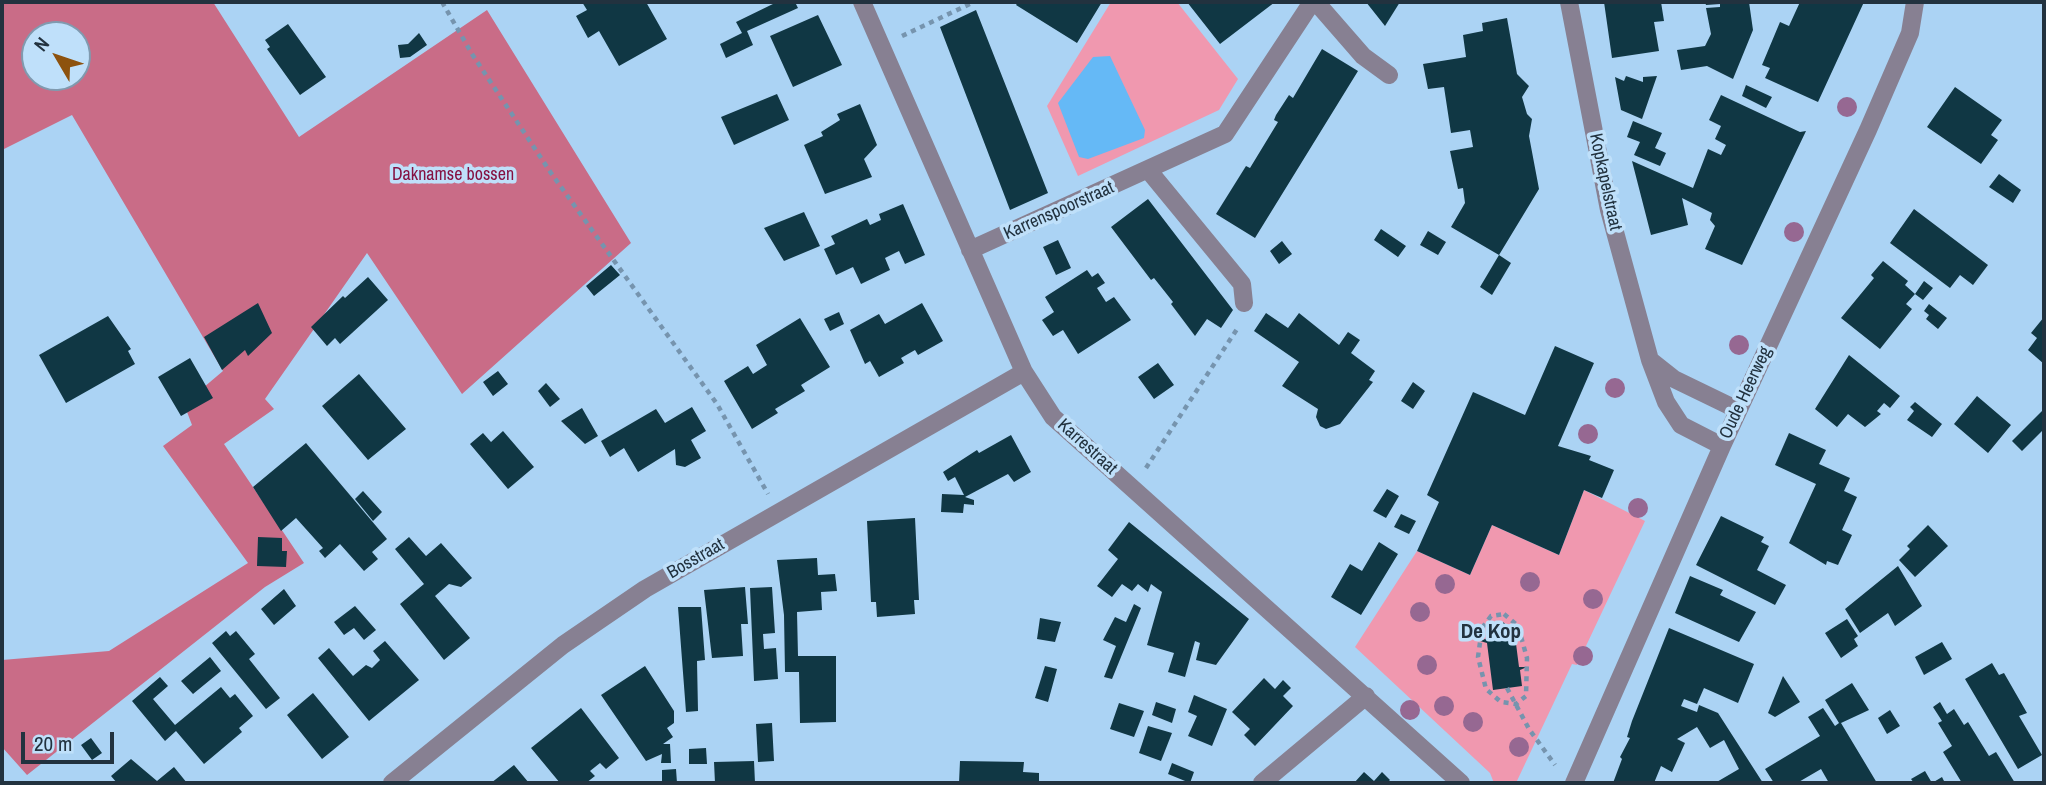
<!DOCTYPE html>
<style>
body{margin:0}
#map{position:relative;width:2046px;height:785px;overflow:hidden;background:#abd3f4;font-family:"Archivo Narrow",sans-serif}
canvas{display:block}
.frame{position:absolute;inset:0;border:4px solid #22323f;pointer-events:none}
.north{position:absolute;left:21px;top:21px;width:70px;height:70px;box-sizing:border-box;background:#bfe0fa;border:2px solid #809aaf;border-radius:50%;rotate:309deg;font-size:19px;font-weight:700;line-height:28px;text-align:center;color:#22323f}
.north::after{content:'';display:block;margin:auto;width:24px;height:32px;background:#8d520e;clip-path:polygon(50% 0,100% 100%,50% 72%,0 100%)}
.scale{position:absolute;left:21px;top:732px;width:93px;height:32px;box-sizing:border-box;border:4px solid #22323f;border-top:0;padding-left:9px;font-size:21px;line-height:24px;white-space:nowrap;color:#22323f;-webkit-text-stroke:5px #bfe0fa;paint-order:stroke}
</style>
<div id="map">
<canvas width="2046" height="785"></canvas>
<div class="frame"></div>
<div class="north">N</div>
<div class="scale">20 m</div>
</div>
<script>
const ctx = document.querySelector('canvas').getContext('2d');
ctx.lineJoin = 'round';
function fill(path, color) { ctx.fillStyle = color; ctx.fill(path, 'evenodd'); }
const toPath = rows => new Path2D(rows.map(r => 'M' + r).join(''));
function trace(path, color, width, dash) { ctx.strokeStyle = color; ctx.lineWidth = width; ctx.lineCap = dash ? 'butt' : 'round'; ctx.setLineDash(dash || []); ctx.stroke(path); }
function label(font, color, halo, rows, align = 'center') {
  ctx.font = font + ' "Archivo Narrow",sans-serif'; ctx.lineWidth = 7; ctx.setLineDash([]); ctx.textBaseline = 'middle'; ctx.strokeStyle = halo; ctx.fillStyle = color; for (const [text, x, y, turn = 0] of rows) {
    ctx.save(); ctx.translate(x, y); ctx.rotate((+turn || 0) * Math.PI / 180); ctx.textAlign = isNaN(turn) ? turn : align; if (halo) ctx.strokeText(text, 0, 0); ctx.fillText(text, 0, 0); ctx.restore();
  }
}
fill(toPath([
 [1111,2,1177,2,1238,79,1219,110,1078,176,1047,106],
 [1584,490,1645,521,1577,665,1572,664,1516,783,1494,783,1490,773,1355,647,1417,551,1470,575,1492,525,1559,555]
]), '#f098af');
fill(toPath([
 [2,2,213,2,299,137,487,10,631,243,462,394,367,253,265,399,274,409,224,444,304,563,265,587,27,775,2,747,2,660,109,651,248,563,163,446,192,425,184,404,223,371,72,115,2,150],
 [35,35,77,35,77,77,35,77]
]), '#c96c87');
fill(toPath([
 [1110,56,1145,130,1144,138,1088,159,1079,157,1058,103,1093,57]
]), '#65b9f6');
fill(toPath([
 [582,2,646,2,667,39,619,66,599,31,588,38,576,16,587,10],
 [777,2,795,2,798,8,747,31,753,45,726,58,720,44,742,33,736,22],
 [1018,2,1102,2,1077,43,1016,5],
 [1187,2,1275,2,1220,44],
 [1366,2,1400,2,1385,26],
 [1604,2,1661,2,1664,21,1654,22,1659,51,1612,58],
 [1705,2,1749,2,1753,30,1733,79,1707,66,1681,70,1677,50,1705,46,1711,34,1706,8,1720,7,1720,4,1706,5],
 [1800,2,1864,2,1818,102,1765,78,1770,68,1762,65,1780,22,1789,26],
 [976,10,1048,193,1010,210,940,27],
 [818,15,842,65,793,87,770,36],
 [1507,18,1517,74,1529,86,1522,97,1527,114,1532,119,1529,136,1539,189,1499,255,1451,227,1465,203,1463,188,1458,189,1450,151,1473,147,1470,130,1451,133,1444,87,1428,89,1423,64,1466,57,1463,35,1483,31,1482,23],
 [288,24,326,77,300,95,267,49,270,47,265,40],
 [419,33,427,45,410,57,400,58,398,45,408,44],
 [1322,49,1358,71,1255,238,1216,214,1246,166,1250,168,1278,122,1274,120,1276,115,1289,95,1293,98],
 [1626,76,1643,82,1643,77,1657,76,1642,119,1621,110,1615,77,1624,81],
 [1746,85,1772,97,1766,108,1742,96],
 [1955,87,2002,120,1991,135,1998,140,1981,164,1927,127],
 [777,94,789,120,734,145,721,117],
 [1721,95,1800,132,1806,131,1742,265,1705,249,1715,226,1710,220,1712,213,1682,198,1688,225,1651,235,1632,161,1693,188,1708,149,1721,155,1726,145,1715,139,1721,126,1709,120],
 [860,104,877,145,864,159,872,177,825,194,804,145,823,136,821,132,840,120,837,114],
 [1633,121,1662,133,1655,148,1666,153,1660,166,1634,155,1640,142,1627,137],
 [1999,174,2021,190,2013,203,1989,187],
 [1148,199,1233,310,1221,328,1207,319,1195,336,1171,304,1173,302,1154,278,1151,280,1111,227],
 [903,204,925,255,905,264,899,251,885,258,890,270,861,284,853,267,836,275,824,249,835,244,831,236,867,219,870,225,881,220,879,214],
 [1914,209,1988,265,1973,285,1960,275,1950,288,1890,243],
 [804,212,820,246,784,261,764,228],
 [1381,229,1406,246,1398,257,1374,240],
 [1428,231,1446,242,1438,255,1420,245],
 [1058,240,1071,268,1056,275,1043,247],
 [1282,241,1292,254,1279,264,1270,251],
 [1499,255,1511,263,1492,295,1480,287],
 [1883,261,1908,281,1905,285,1915,294,1906,304,1912,309,1880,349,1841,318,1874,278,1871,275],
 [611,265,620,275,594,296,586,286],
 [1087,270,1092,277,1098,273,1105,283,1097,288,1106,302,1114,297,1131,320,1078,354,1063,330,1053,336,1042,320,1054,312,1045,297],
 [368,277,388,300,340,344,335,338,327,346,311,327,343,296,345,298],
 [1924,281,1933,288,1923,300,1915,294],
 [258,303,272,333,248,356,245,350,222,370,204,337],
 [922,303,943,341,918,355,915,350,901,358,904,363,879,377,870,361,865,364,850,330,879,314,885,324],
 [1929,304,1947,318,1938,329,1926,319,1929,315,1924,311],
 [839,312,844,324,830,331,824,319],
 [1266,313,1288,328,1299,313,1339,345,1348,332,1360,340,1351,353,1375,371,1369,380,1373,382,1340,424,1326,429,1320,426,1316,417,1318,409,1282,386,1299,362,1254,331],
 [108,316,131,349,128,351,135,364,66,403,39,355],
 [2044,317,2044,364,2028,350,2037,338,2031,333],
 [800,318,830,367,801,385,805,391,775,409,778,413,752,429,724,381,748,366,753,374,767,365,756,345],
 [1555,346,1594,363,1558,446,1591,456,1589,460,1614,470,1602,498,1584,490,1559,555,1492,525,1470,575,1417,551,1439,502,1427,495,1473,392,1525,415],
 [1849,355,1900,396,1890,408,1884,403,1877,411,1881,414,1865,427,1848,414,1837,427,1815,409],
 [190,358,213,398,181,416,158,377],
 [1158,363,1174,385,1154,399,1138,377],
 [498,371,508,384,493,396,483,382],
 [359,374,406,429,368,460,322,406],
 [1413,382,1425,391,1413,409,1401,401],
 [546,383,560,399,550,407,538,391],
 [1977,396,2011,425,1988,453,1954,424],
 [1915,402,1942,424,1932,437,1907,420,1914,411,1910,407],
 [692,407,706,431,691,440,701,458,685,467,676,465,675,449,638,472,624,448,610,457,601,441,656,409,665,423],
 [582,408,598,436,585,444,561,421],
 [2044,409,2044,429,2022,451,2012,441],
 [503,431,534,467,508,489,470,444,483,433,491,442],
 [1789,433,1826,450,1819,464,1850,478,1844,491,1857,497,1842,530,1852,535,1838,565,1827,561,1826,565,1789,543,1816,484,1775,465],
 [1011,435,1031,472,1014,482,1008,474,965,497,974,500,974,505,964,504,963,513,941,512,942,494,964,495,955,477,948,481,943,472,977,450,979,453],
 [306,443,387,539,372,552,378,559,364,571,340,544,325,558,319,551,323,548,296,518,281,531,253,487],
 [1387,489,1399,496,1386,518,1373,511],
 [363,491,382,512,373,521,355,499],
 [1401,514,1416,521,1409,534,1394,527],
 [1721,516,1764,537,1761,542,1769,546,1757,570,1786,585,1775,605,1696,565],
 [915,518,919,600,914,600,915,614,877,617,876,602,871,602,867,521],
 [1129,522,1249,619,1216,665,1196,660,1200,643,1195,641,1185,677,1168,672,1174,653,1147,645,1162,592,1151,584,1148,592,1138,584,1132,591,1122,584,1112,597,1097,586,1118,559,1108,550],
 [1928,525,1948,546,1915,577,1899,560,1910,549,1907,546],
 [258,537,282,538,282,551,287,551,286,567,257,566],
 [409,537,426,556,441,543,472,578,461,587,449,584,435,596,470,638,444,660,400,604,424,584,395,549],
 [1379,542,1398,554,1361,615,1331,597,1350,564,1362,571],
 [817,558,818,575,835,574,837,591,821,592,822,610,797,612,798,656,836,656,836,722,800,723,799,672,785,672,784,615,777,560],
 [1898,566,1922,606,1895,626,1888,613,1860,633,1845,609],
 [1690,576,1723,590,1720,595,1756,612,1739,642,1675,613],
 [745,587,748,624,741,624,743,656,712,658,704,590],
 [772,587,775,633,763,634,764,649,776,648,778,679,754,681,750,588],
 [284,589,296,606,274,625,261,609],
 [1134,604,1141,608,1112,679,1104,677,1116,646,1103,640,1115,617,1126,622],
 [355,606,376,630,364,640,354,628,344,635,334,622],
 [678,607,701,607,705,660,697,661,698,711,686,712],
 [1040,618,1061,622,1055,642,1037,639],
 [1847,619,1858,636,1854,639,1858,646,1841,658,1825,633],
 [1503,622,1510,628,1512,637,1515,636,1519,667,1527,667,1520,670,1522,686,1493,690,1487,643,1480,641,1490,637,1489,631,1496,623],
 [1669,628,1754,664,1738,703,1704,688,1697,704,1684,699,1681,706,1697,712,1699,705,1718,713,1763,783,1715,783,1739,769,1724,740,1710,748,1697,727,1677,739,1685,743,1672,772,1661,766,1654,783,1613,783,1622,759,1620,757,1630,738,1627,737,1632,721],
 [226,631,230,636,236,631,255,654,249,659,280,698,266,709,212,643],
 [385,641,419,680,369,721,318,658,329,648,353,676,366,665,372,668,380,660,373,651],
 [1942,642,1952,659,1924,675,1915,657],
 [210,657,221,671,193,694,181,681],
 [1992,663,1999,675,2004,673,2027,713,2019,716,2042,755,2018,769,1965,679],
 [645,666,674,711,674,723,667,728,673,737,663,744,670,744,671,763,661,763,662,754,646,761,601,695],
 [1045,666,1057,669,1048,702,1035,698],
 [1783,676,1800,702,1775,717,1768,713],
 [160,677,168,686,153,699,175,725,221,687,230,698,235,694,253,716,239,728,242,732,204,764,176,731,165,741,132,701],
 [1264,678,1275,689,1283,680,1291,688,1283,696,1293,706,1255,746,1244,735,1250,729,1232,712],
 [1852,683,1869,710,1841,723,1877,783,1829,783,1821,769,1797,783,1774,783,1765,769,1820,736,1808,717,1823,708,1835,726,1839,723,1825,700],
 [313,693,349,737,322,759,287,715],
 [1194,695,1227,709,1212,746,1188,736,1197,716,1188,712],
 [1156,702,1176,709,1172,723,1152,715],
 [1940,702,1947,714,1954,709,1964,725,1968,722,1989,756,1996,752,2015,783,1962,783,1943,752,1952,746,1938,723,1942,721,1933,707],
 [1119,703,1144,711,1134,737,1110,729],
 [581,708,619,758,606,769,600,763,590,771,595,776,586,783,560,783,531,748],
 [1890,710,1900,726,1887,734,1878,718],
 [772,723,774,761,758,762,756,724],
 [1148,726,1172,733,1161,761,1139,753],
 [91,738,102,753,92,760,81,745],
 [706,748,707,764,689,764,689,749],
 [131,759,157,781,174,767,187,783,117,783,111,776],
 [754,761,755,783,715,783,714,762],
 [960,761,1024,762,1023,772,1039,773,1039,783,959,783],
 [1172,763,1194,772,1190,783,1168,774],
 [514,765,529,783,491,783],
 [676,769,677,783,662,783,662,770],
 [1925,771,1932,783,1942,777,1945,783,1914,783,1911,779],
 [1364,772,1374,781,1382,772,1390,780,1387,783,1354,783]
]), '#103744');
trace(toPath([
 [442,2,472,54,551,173,717,404,768,494],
 [902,36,974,2],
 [1146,468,1239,326],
 [1504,614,1518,626,1527,658,1526,696,1516,704,1501,702,1486,689,1478,657,1482,628,1491,616,1504,614],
 [1507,688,1529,729,1555,765]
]), '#7694ae', 4.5, [5, 5]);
trace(toPath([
 [862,2,1024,372,1053,417,1461,783],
 [1316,2,1363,56,1389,75],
 [1569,2,1609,210,1650,360,1666,402,1681,425,1722,446],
 [1149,171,1242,284,1244,303],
 [970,250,1225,134,1312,2],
 [1650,360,1674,379,1738,410],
 [392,783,563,645,645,589,1024,372],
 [1262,783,1366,696],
 [1574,783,1722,446,1868,130,1910,33,1915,2]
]), '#878092', 18);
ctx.fillStyle = '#966892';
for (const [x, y] of [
 [1847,107],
 [1794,232],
 [1739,345],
 [1615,388],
 [1588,434],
 [1638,508],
 [1530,582],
 [1445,584],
 [1593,599],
 [1420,612],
 [1583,656],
 [1427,665],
 [1444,706],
 [1410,710],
 [1473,722],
 [1519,747]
]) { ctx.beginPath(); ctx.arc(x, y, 10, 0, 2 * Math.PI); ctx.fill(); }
label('18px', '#851142', '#bfe0fa', [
 ["Daknamse bossen",453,175]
]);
label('18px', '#22323f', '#bfe0fa', [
 ["Kopkapelstraat",1605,182,78],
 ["Karrenspoorstraat",1059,211,-24],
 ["Oude Heerweg",1746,393,-65],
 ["Karrestraat",1087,447,42],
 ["Bosstraat",696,559,-30]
]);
label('bold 21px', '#22323f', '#bfe0fa', [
 ["De Kop",1491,632]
]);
</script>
